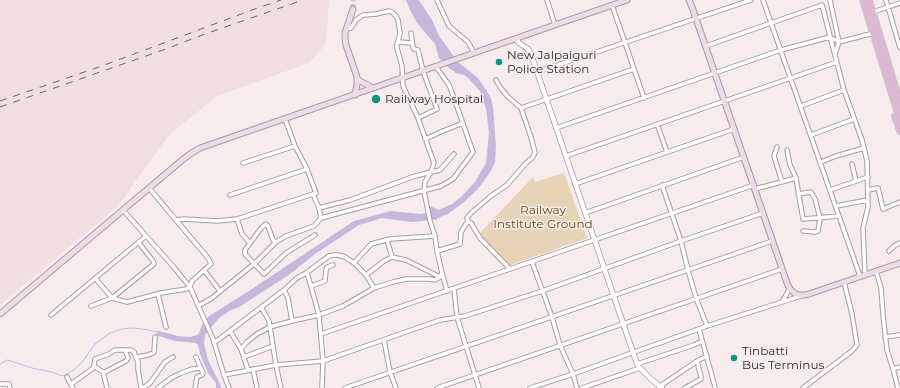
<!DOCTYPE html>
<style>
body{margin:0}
canvas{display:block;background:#f7eced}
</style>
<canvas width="900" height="388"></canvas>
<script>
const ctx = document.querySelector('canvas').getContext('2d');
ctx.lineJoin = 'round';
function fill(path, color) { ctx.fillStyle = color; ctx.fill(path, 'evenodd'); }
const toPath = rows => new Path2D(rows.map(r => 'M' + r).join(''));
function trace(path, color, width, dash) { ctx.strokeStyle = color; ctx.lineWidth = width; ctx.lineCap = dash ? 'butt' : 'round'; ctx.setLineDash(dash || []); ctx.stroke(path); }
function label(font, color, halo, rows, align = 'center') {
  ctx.font = font + ' Montserrat,sans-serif'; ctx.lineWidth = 3; ctx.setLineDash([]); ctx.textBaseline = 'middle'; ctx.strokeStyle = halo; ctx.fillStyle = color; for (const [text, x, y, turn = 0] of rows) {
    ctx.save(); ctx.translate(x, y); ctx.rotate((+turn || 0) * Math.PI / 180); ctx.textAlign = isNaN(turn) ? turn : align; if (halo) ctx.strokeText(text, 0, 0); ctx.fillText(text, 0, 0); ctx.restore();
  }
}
fill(toPath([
 [0,0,332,0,329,1,326,44,309,63,217,96,168,136,118,206,0,305]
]), '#f1dee0');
fill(toPath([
 [564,173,587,238,508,266,479,234,533,177,535,182]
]), '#e6d3b8');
fill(toPath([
 [406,0,419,0,432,20,439,36,458,62,478,78,486,90,491,98,493,107,496,146,495,162,491,171,477,190,464,202,448,214,440,217,435,220,429,219,424,221,411,222,382,218,359,225,315,254,289,275,239,307,229,311,219,318,205,335,204,343,208,360,221,386,221,388,216,388,216,383,208,373,200,354,198,345,196,343,175,341,155,335,159,331,178,336,190,337,197,335,199,333,202,325,209,316,249,291,354,221,391,211,420,214,426,213,428,206,432,207,439,210,452,204,461,197,475,182,486,163,489,133,486,109,480,91,468,78,464,75,456,73,449,68,439,58,435,44,417,23,409,8]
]), '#c5b8dc');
trace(toPath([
 [0,364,7,360,11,361,32,368,52,372,62,376,69,373,76,368,83,361,95,344,110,333,122,329,131,328,143,329,158,332]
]), '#c5b8dc', 1);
trace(toPath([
 [353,9,353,0]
]), '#cfc6c7', 5, [5, 2.5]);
const minor = toPath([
 [437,0,449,26,468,42,474,53],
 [547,0,555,25],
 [763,0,860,276],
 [830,0,839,42,835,54],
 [886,0,900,48],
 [612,5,644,98],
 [873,12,900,3],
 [346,29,351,28,356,20,363,15,376,14,389,11,392,12,396,16,398,20,400,33,398,42],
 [411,33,413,47,414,49,418,50,423,71,437,109,418,118],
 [412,43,398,42,397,43,397,48,402,66,403,86,418,118,434,163,431,172,425,182,424,191,430,221,435,236,437,251,442,273,447,291],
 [706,46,822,5,844,90,862,140,867,161,868,207,863,228,865,275],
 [537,72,751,0],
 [801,106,844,90],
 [521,108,634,69],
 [657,124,667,152],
 [556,128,781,50,830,37,839,42,874,33],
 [811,135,854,119],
 [425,139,443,131,463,123],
 [777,147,774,156,782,182],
 [787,150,790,165,796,178,803,219,839,216],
 [566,156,837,62],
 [821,162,836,156,864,148],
 [243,163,295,146],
 [852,164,856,181],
 [575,184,734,129],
 [662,185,681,241,688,270,696,298,707,326],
 [755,189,796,178],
 [830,190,868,177],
 [868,190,878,188,883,209,900,202],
 [313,194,319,208,321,218],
 [798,194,811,192,815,199,820,218,818,231,815,232,803,231],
 [230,195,307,169],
 [836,206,868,200],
 [319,208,350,200,415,176,440,170,454,154],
 [585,213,744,157],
 [237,219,242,234,250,243],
 [176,220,184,219,217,221,237,219,316,193,307,169,295,146,285,119],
 [468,221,471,223,480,238,510,269],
 [146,236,172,265,190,287,213,339,224,375,229,388],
 [387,240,392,257],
 [276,242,273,240,268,226,266,224,262,227,245,250,245,254,264,274,286,253,315,235],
 [437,251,460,244,461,232,468,221,467,218,471,213,491,196,507,185,526,163,532,158,535,153,531,137,521,108,507,96,500,87,496,80],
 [889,251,894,246,900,243],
 [532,262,552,317,560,345,573,374,577,388],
 [354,263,371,244,390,239,435,236],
 [204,270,220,291],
 [876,271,881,288,883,315,887,350,893,369,898,388],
 [306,273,308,276,319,315,323,361,322,388],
 [366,275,384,261,392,257,406,260,440,277],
 [95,278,112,298,154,264,153,261,139,243],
 [311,286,325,281,326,270,327,267,333,265],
 [454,289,457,317,479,388],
 [284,290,288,298,292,321],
 [158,294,166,327],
 [782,302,790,288],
 [91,306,112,298,127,302,161,293,186,289,190,287,192,281,211,264,208,258,149,188],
 [198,306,212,298,254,264,276,242,286,236,314,226,321,218,441,186,453,179,473,152,450,87,447,82,436,67],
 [261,307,269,321,276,365,281,388],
 [51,315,146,236,123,210],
 [699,329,715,387],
 [230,331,241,349,248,370],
 [321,334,754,185],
 [885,337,900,335],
 [384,340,390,372,396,388],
 [214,343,284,290,297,278,306,273,329,256,334,255,338,255,345,257,354,263,366,275,374,288],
 [241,349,247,342,257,334,270,327,292,321,319,315,343,306,374,288,393,282,406,279,429,279,435,280,440,277,442,273],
 [137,357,148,355,153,353,154,352,155,337],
 [244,357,273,346],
 [637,364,694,345,702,341],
 [94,366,103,372,105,372,126,361,128,358,125,350],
 [253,369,257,388],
 [893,369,900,367],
 [103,372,107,388],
 [224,375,276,365,323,361,440,320,465,316,542,291,681,241,763,213],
 [67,377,73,388],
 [0,384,9,384,10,388],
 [71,384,92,369,94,366,95,359,109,354,115,350,131,350,134,352,138,362,138,369,141,388],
 [659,387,697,361,707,356],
 [142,388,146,386,150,383,165,362,173,357],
 [158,388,171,378,179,374,192,369,201,368],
 [195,388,197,377,202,375,203,373,196,357],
 [345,388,772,241],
 [437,388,782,269],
 [530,388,573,374,707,326,801,296],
 [582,388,640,368],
 [685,388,701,379,701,377,697,361],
 [803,388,852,351,857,345,852,314,844,282]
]);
const tertiary = toPath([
 [516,39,519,43,528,49,532,57,637,364,640,368,650,378,662,388]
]);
const secondary = toPath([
 [689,0,692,7,787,283,790,289,794,293,799,295,806,295,900,263],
 [353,9,345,33,345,39,346,45,357,77,357,84,355,95],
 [358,80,373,88],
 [0,314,123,210,181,161,190,154,200,148,627,0]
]);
const primary = toPath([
 [863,0,900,120],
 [869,0,900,103],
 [895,116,900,131]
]);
trace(minor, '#a79d9e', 5.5);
trace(tertiary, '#a79d9e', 6);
trace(secondary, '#a79d9e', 7);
trace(primary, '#cdcccd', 8);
trace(minor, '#fff', 3.5);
trace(tertiary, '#fff', 4.5);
trace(secondary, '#eedbe9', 5);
trace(primary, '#ddb8d4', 6);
trace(toPath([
 [0,101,102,66,252,10,281,0],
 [0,107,166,49,205,34,303,0]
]), '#6a6465', 1, [7, 7]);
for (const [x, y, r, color] of [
 [499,62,4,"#0e9580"],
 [376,99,5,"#0e9580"],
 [734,358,4,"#0e9580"]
]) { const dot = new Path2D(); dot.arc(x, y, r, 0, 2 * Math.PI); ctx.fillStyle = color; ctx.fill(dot); trace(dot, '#f7eced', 1.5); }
label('12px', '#302c2d', '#f7eced', [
 ["New Jalpaiguri",507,55],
 ["Police Station",507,69],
 ["Railway Hospital",385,99],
 ["Tinbatti",742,351],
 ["Bus Terminus",742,365]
], 'left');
label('12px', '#65460b', '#f7eced', [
 ["Railway",543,210],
 ["Institute Ground",543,224]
]);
</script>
